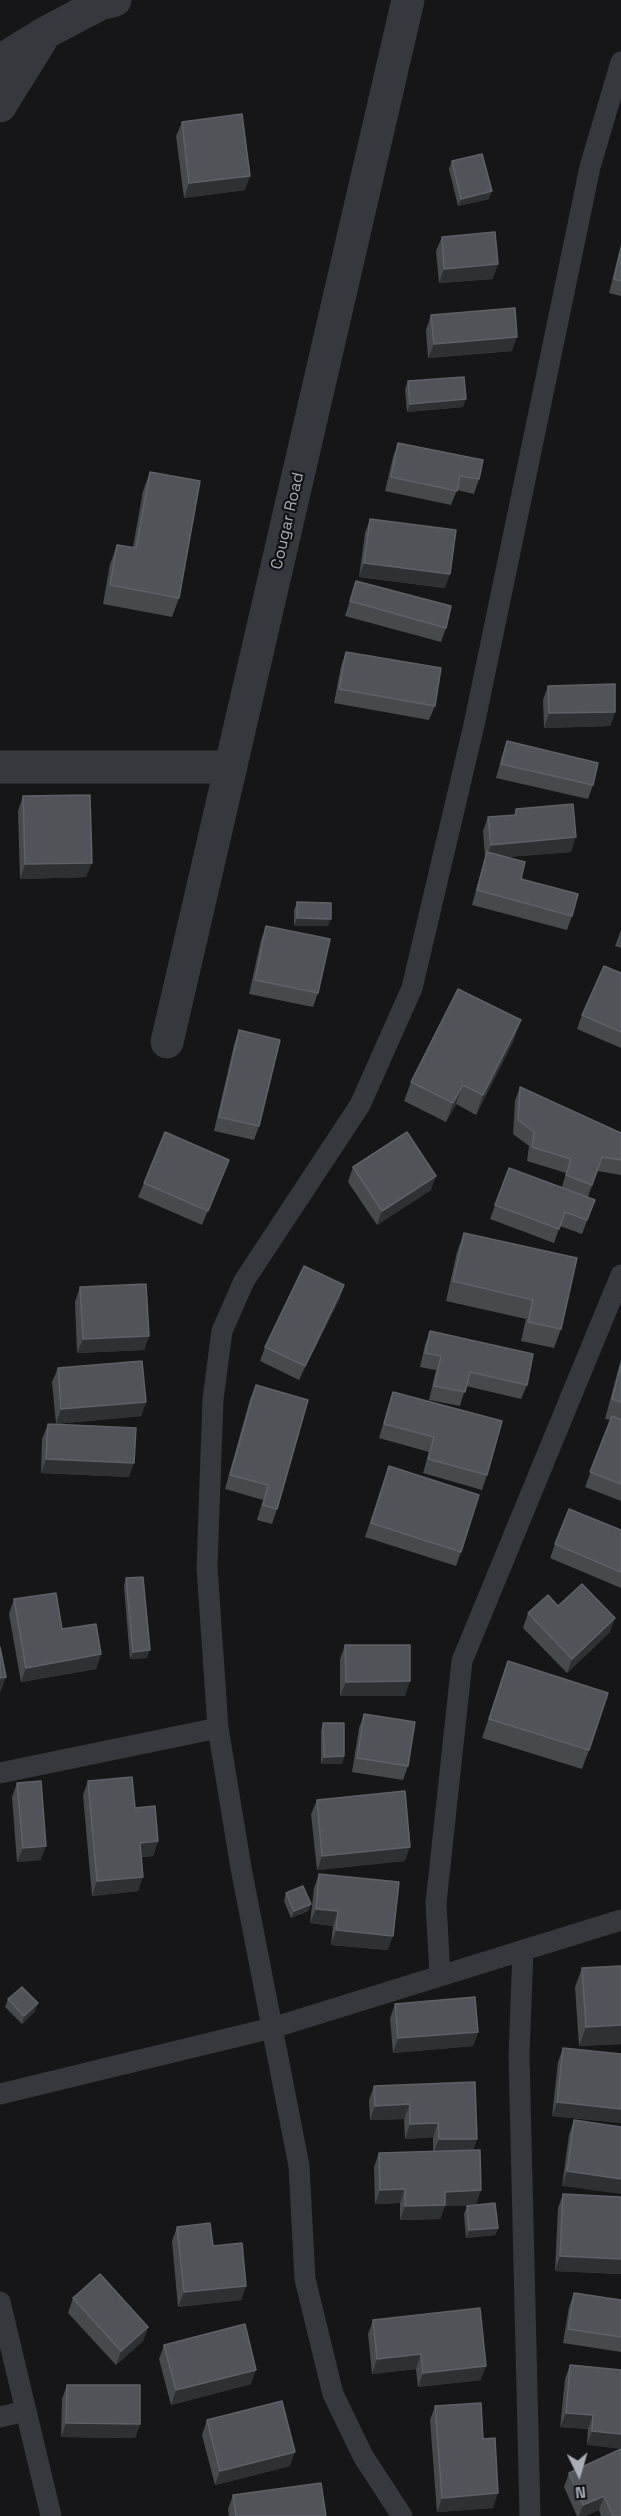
<!DOCTYPE html>
<style>
body{margin:0}
#map{position:relative;width:621px;height:2516px;overflow:hidden;background:#161618;font-family:"Space Grotesk",sans-serif}
canvas{display:block}
.north{position:absolute;left:549px;top:2444px;width:60px;height:60px;-webkit-text-stroke:4px #111113;paint-order:stroke;rotate:175deg;font-size:16px;font-weight:700;line-height:24px;text-align:center;color:#a8adb8}
.north::after{content:'';display:block;margin:auto;width:21px;height:27px;background:#a8adb8;clip-path:polygon(50% 0,100% 100%,50% 72%,0 100%)}
</style>
<div id="map">
<canvas width="621" height="2516"></canvas>
<div class="north">N</div>
</div>
<script>
const ctx = document.querySelector('canvas').getContext('2d');
ctx.lineJoin = 'round';
const toPath = rows => new Path2D(rows.map(r => 'M' + r).join(''));
function trace(path, color, width, dash) { ctx.strokeStyle = color; ctx.lineWidth = width; ctx.lineCap = dash ? 'butt' : 'round'; ctx.setLineDash(dash || []); ctx.stroke(path); }
function fill(path, color) { ctx.fillStyle = color; ctx.fill(path, 'evenodd'); }
function label(font, color, halo, rows, align = 'center') {
  ctx.font = font + ' "Space Grotesk",sans-serif'; ctx.lineWidth = 4.5; ctx.setLineDash([]); ctx.textBaseline = 'middle'; ctx.strokeStyle = halo; ctx.fillStyle = color; for (const [text, x, y, turn = 0] of rows) {
    ctx.save(); ctx.translate(x, y); ctx.rotate((+turn || 0) * Math.PI / 180); ctx.textAlign = isNaN(turn) ? turn : align; if (halo) ctx.strokeText(text, 0, 0); ctx.fillText(text, 0, 0); ctx.restore();
  }
}
trace(toPath([
 [0,1773,218,1728],
 [523,1950,519,2055,530,2516],
 [440,1976,436,1903,462,1661,621,1275],
 [0,2094,272,2028,621,1920],
 [0,2302,51,2516],
 [0,2417,26,2411],
 [402,2516,363,2456,333,2394,305,2279,299,2166,241,1868,218,1728,207,1567,213,1399,222,1331,244,1281,360,1105,412,988,474,725,590,167,621,62]
]), '#37383d', 21);
trace(toPath([
 [0,61,45,33,100,4,115,0],
 [0,106,41,40],
 [0,767,231,767],
 [167,1042,408,0]
]), '#37383d', 33);
fill(toPath([
 [182,122,245,190,184,198,176,136],
 [452,161,489,199,458,206,449,169],
 [442,237,493,279,439,283,436,251],
 [621,244,621,296,609,293],
 [431,315,512,351,428,358,426,330],
 [408,381,463,407,407,412,405,389],
 [398,443,479,479,474,494,457,490,451,505,385,491,393,457],
 [150,472,179,598,172,617,103,604,110,564,117,545,133,547,143,491],
 [370,519,445,588,359,577,365,533],
 [356,581,446,628,441,642,345,616],
 [346,652,435,706,429,720,334,703,341,666],
 [548,686,615,712,610,726,544,728,543,700],
 [507,741,593,785,588,799,496,778,502,756],
 [23,796,86,877,20,879,18,811],
 [516,809,571,852,506,857,521,879,572,916,567,930,472,905,485,857,483,831,488,817,514,815],
 [297,902,328,926,294,926,294,910],
 [266,926,318,993,313,1007,249,994,261,940],
 [621,930,621,948,615,946],
 [621,973,621,1048,577,1029,582,1015],
 [239,1030,259,1126,254,1140,214,1131,234,1045],
 [514,1040,476,1115,456,1104,446,1122,404,1101,411,1082],
 [520,1087,621,1133,621,1175,597,1171,588,1197,595,1200,582,1234,560,1226,554,1243,490,1219,509,1168,562,1187,566,1173,527,1161,529,1146,513,1134,515,1101],
 [229,1160,202,1225,138,1197,144,1183],
 [353,1167,431,1190,377,1225,348,1182],
 [464,1233,577,1258,561,1329,554,1348,521,1341,526,1319,446,1301,457,1252],
 [344,1285,339,1300,299,1380,260,1361,265,1347],
 [80,1287,149,1336,144,1350,77,1353,75,1302],
 [430,1331,527,1385,521,1399,466,1386,460,1406,429,1400,436,1370,420,1367,425,1345],
 [621,1359,621,1501,585,1487,611,1420,605,1419],
 [58,1368,146,1402,141,1416,56,1424,52,1382],
 [256,1385,277,1509,272,1524,257,1520,263,1500,225,1489,250,1399],
 [393,1392,487,1475,482,1490,423,1473,429,1452,379,1438,388,1407],
 [48,1424,129,1477,41,1473,42,1439],
 [384,1480,461,1552,456,1566,365,1537],
 [621,1530,621,1588,550,1558,555,1544],
 [126,1578,147,1658,130,1659,124,1586],
 [14,1599,101,1654,96,1669,21,1682,9,1614],
 [558,1606,610,1632,567,1673,523,1628,528,1613],
 [345,1645,405,1696,340,1696,340,1659],
 [508,1661,589,1750,582,1769,482,1738],
 [364,1714,408,1766,403,1780,352,1772,359,1728],
 [323,1723,344,1756,342,1764,321,1764,321,1731],
 [88,1781,135,1808,158,1841,153,1856,142,1857,138,1891,92,1896,83,1795],
 [17,1783,41,1860,17,1862,12,1797],
 [317,1800,405,1861,317,1870,311,1814],
 [319,1874,388,1950,331,1945,333,1926,310,1923,314,1888],
 [286,1893,311,1904,308,1911,291,1918,284,1901],
 [621,1966,621,2044,579,2046,575,1987,582,1968],
 [8,1999,35,2011,22,2024,5,2007],
 [395,2004,478,2032,473,2046,393,2053,390,2018],
 [563,2048,621,2054,621,2123,552,2116,558,2062],
 [374,2086,477,2139,473,2150,476,2205,445,2206,440,2219,400,2220,400,2203,375,2204,374,2167,379,2153,433,2151,433,2137,405,2139,404,2119,370,2120,369,2100],
 [574,2120,621,2127,562,2186,569,2135],
 [563,2194,621,2197,621,2274,555,2271,558,2208],
 [467,2206,498,2228,495,2235,466,2238,464,2214],
 [177,2227,213,2246,246,2286,241,2300,178,2307,172,2241],
 [574,2293,621,2300,621,2352,563,2343,569,2307],
 [73,2298,148,2327,143,2341,116,2365,68,2313],
 [373,2320,481,2380,418,2387,416,2369,372,2374,368,2334],
 [164,2345,251,2384,171,2405,159,2359],
 [570,2365,621,2370,587,2445,588,2429,560,2427,565,2379],
 [67,2385,140,2424,135,2438,61,2437,62,2399],
 [435,2406,483,2439,493,2508,437,2512,430,2420],
 [207,2420,290,2466,215,2485,202,2435],
 [621,2449,621,2516,601,2516,599,2510,585,2516,577,2516,564,2487,569,2473],
 [233,2495,326,2516,229,2516,228,2509]
]), '#47494d');
fill(toPath([
 [250,176,245,190,184,198,189,183],
 [492,191,489,199,458,206,461,199],
 [498,264,493,279,439,283,444,269],
 [517,337,512,351,428,358,434,344],
 [466,399,463,407,407,412,410,404],
 [364,563,450,574,445,588,359,577],
 [615,712,610,726,544,728,549,713],
 [576,837,571,852,486,859,491,845],
 [92,863,86,877,20,879,25,864],
 [297,918,331,919,328,926,294,926],
 [521,1020,514,1040,476,1115,483,1095],
 [463,1085,456,1104,446,1122,453,1103],
 [436,1176,431,1190,377,1225,382,1211],
 [344,1285,339,1300,299,1380,305,1366],
 [149,1336,144,1350,77,1353,83,1339],
 [146,1402,141,1416,56,1424,61,1409],
 [46,1459,134,1463,129,1477,41,1473],
 [615,1618,610,1632,567,1673,572,1659],
 [150,1650,147,1658,130,1659,133,1652],
 [101,1654,96,1669,21,1682,26,1668],
 [6,1677,1,1691,0,1692,0,1678],
 [410,1681,405,1696,340,1696,346,1682],
 [344,1756,342,1764,321,1764,324,1757],
 [158,1841,153,1856,135,1857,140,1843],
 [46,1846,41,1860,17,1862,23,1848],
 [410,1847,405,1861,317,1870,322,1856],
 [143,1877,138,1891,92,1896,97,1881],
 [311,1904,308,1911,291,1918,294,1911],
 [316,1909,338,1911,333,1926,310,1923],
 [336,1930,393,1936,388,1950,331,1945],
 [38,2003,35,2011,22,2024,24,2016],
 [621,2025,621,2044,579,2046,586,2027],
 [478,2032,473,2046,393,2053,398,2038],
 [557,2102,621,2109,621,2123,552,2116],
 [410,2104,404,2119,370,2120,375,2106],
 [438,2123,433,2137,405,2139,410,2124],
 [439,2139,477,2139,472,2153,433,2154],
 [567,2171,621,2179,621,2194,562,2186],
 [405,2189,400,2203,375,2204,380,2190],
 [481,2190,476,2205,445,2206,440,2219,400,2220,405,2206,445,2192],
 [498,2228,495,2235,466,2238,469,2230],
 [560,2256,621,2259,621,2274,555,2271],
 [246,2286,241,2300,178,2307,184,2292],
 [148,2327,143,2341,116,2365,121,2351],
 [421,2354,416,2369,372,2374,377,2359],
 [486,2366,481,2380,418,2387,423,2373],
 [256,2370,251,2384,171,2405,176,2390],
 [566,2413,593,2415,588,2429,560,2427],
 [66,2423,140,2424,135,2438,61,2437],
 [592,2431,621,2434,621,2449,587,2445],
 [295,2452,290,2466,215,2485,220,2471],
 [498,2493,493,2508,437,2512,442,2498],
 [604,2496,599,2510,585,2516,579,2516,583,2505]
]), '#2f3033');
const building = toPath([
 [242,114,250,176,189,183,182,122,242,114],
 [482,154,492,191,461,199,452,161,482,154],
 [495,232,498,264,444,269,442,237,495,232],
 [621,249,621,281,614,279,621,249],
 [515,308,517,337,434,344,431,315,515,308],
 [464,377,466,399,410,404,408,381,464,377],
 [398,443,483,460,479,479,460,476,457,491,391,477,398,443],
 [150,472,200,481,179,598,110,585,117,545,136,548,150,472],
 [370,519,456,530,450,574,364,563,370,519],
 [356,581,451,606,446,628,350,601,356,581],
 [346,652,441,668,435,706,339,689,346,652],
 [615,684,615,712,549,713,548,686,615,684],
 [507,741,598,763,593,785,501,764,507,741],
 [90,795,92,863,25,864,23,796,90,795],
 [573,804,576,837,491,845,488,817,516,815,516,809,573,804],
 [487,852,525,862,521,879,578,894,572,916,477,890,487,852],
 [297,902,331,903,331,919,297,918,297,902],
 [266,926,330,939,318,993,255,980,266,926],
 [604,966,621,973,621,1032,582,1015,604,966],
 [458,989,521,1020,483,1095,463,1085,453,1103,411,1082,458,989],
 [239,1030,280,1040,259,1126,219,1117,239,1030],
 [520,1087,621,1133,621,1160,602,1157,592,1185,566,1175,571,1159,532,1147,534,1132,518,1120,520,1087],
 [165,1132,229,1160,208,1211,144,1183,165,1132],
 [407,1132,436,1176,382,1211,353,1167,407,1132],
 [509,1168,595,1200,587,1220,565,1212,559,1229,495,1205,509,1168],
 [464,1233,577,1258,561,1329,528,1322,533,1300,453,1281,464,1233],
 [304,1266,344,1285,305,1366,265,1347,304,1266],
 [146,1284,149,1336,83,1339,80,1287,146,1284],
 [430,1331,533,1354,527,1385,470,1372,465,1392,434,1386,441,1356,425,1353,430,1331],
 [142,1361,146,1402,61,1409,58,1368,142,1361],
 [621,1365,621,1402,612,1399,621,1365],
 [256,1385,308,1400,277,1509,263,1505,268,1485,230,1475,256,1385],
 [393,1392,502,1421,487,1475,428,1459,434,1437,384,1424,393,1392],
 [612,1416,621,1420,621,1484,590,1472,612,1416],
 [48,1424,136,1428,134,1463,46,1459,48,1424],
 [389,1466,479,1495,461,1552,371,1523,389,1466],
 [569,1509,621,1530,621,1572,555,1544,569,1509],
 [143,1577,150,1650,133,1652,126,1578,143,1577],
 [582,1584,615,1618,572,1659,528,1613,548,1595,558,1606,582,1584],
 [56,1593,62,1629,96,1624,101,1654,26,1668,14,1599,56,1593],
 [345,1645,410,1645,410,1681,346,1682,345,1645],
 [0,1647,6,1677,0,1678,0,1647],
 [508,1661,608,1693,589,1750,489,1719,508,1661],
 [364,1714,415,1722,408,1766,357,1758,364,1714],
 [323,1723,344,1723,344,1756,324,1757,323,1723],
 [132,1777,135,1808,155,1806,158,1841,140,1843,143,1877,97,1881,88,1781,132,1777],
 [41,1781,46,1846,23,1848,17,1783,41,1781],
 [405,1791,410,1847,322,1856,317,1800,405,1791],
 [319,1874,399,1882,393,1936,336,1930,338,1911,316,1909,319,1874],
 [303,1886,311,1904,294,1911,286,1893,303,1886],
 [621,1966,621,2025,586,2027,582,1968,621,1966],
 [22,1987,38,2003,24,2016,8,1999,22,1987],
 [475,1997,478,2032,398,2038,395,2004,475,1997],
 [563,2048,621,2054,621,2109,557,2102,563,2048],
 [475,2082,477,2139,439,2139,438,2123,410,2124,410,2104,375,2106,374,2086,475,2082],
 [574,2120,621,2127,621,2179,567,2171,574,2120],
 [480,2150,481,2190,445,2192,445,2205,405,2206,405,2189,380,2190,379,2153,480,2150],
 [563,2194,621,2197,621,2259,560,2256,563,2194],
 [495,2203,498,2228,469,2230,467,2206,495,2203],
 [210,2223,213,2246,242,2243,246,2286,184,2292,177,2227,210,2223],
 [100,2274,148,2327,121,2351,73,2298,100,2274],
 [574,2293,621,2300,621,2337,568,2329,574,2293],
 [480,2308,486,2366,423,2373,421,2354,377,2359,373,2320,480,2308],
 [245,2324,256,2370,176,2390,164,2345,245,2324],
 [570,2365,621,2370,621,2434,592,2431,593,2415,566,2413,570,2365],
 [67,2385,140,2385,140,2424,66,2423,67,2385],
 [282,2401,295,2452,220,2471,207,2420,282,2401],
 [481,2403,483,2439,495,2438,498,2493,442,2498,435,2406,481,2403],
 [621,2449,621,2516,613,2516,604,2496,583,2505,569,2473,621,2449],
 [321,2483,326,2516,236,2516,233,2495,321,2483]
]);
fill(building, '#525359');
trace(building, '#5f6168', 1.5);
label('16px', '#a8adb8', '#111113', [
 ["Cougar Road",288,521,-77]
]);
</script>
